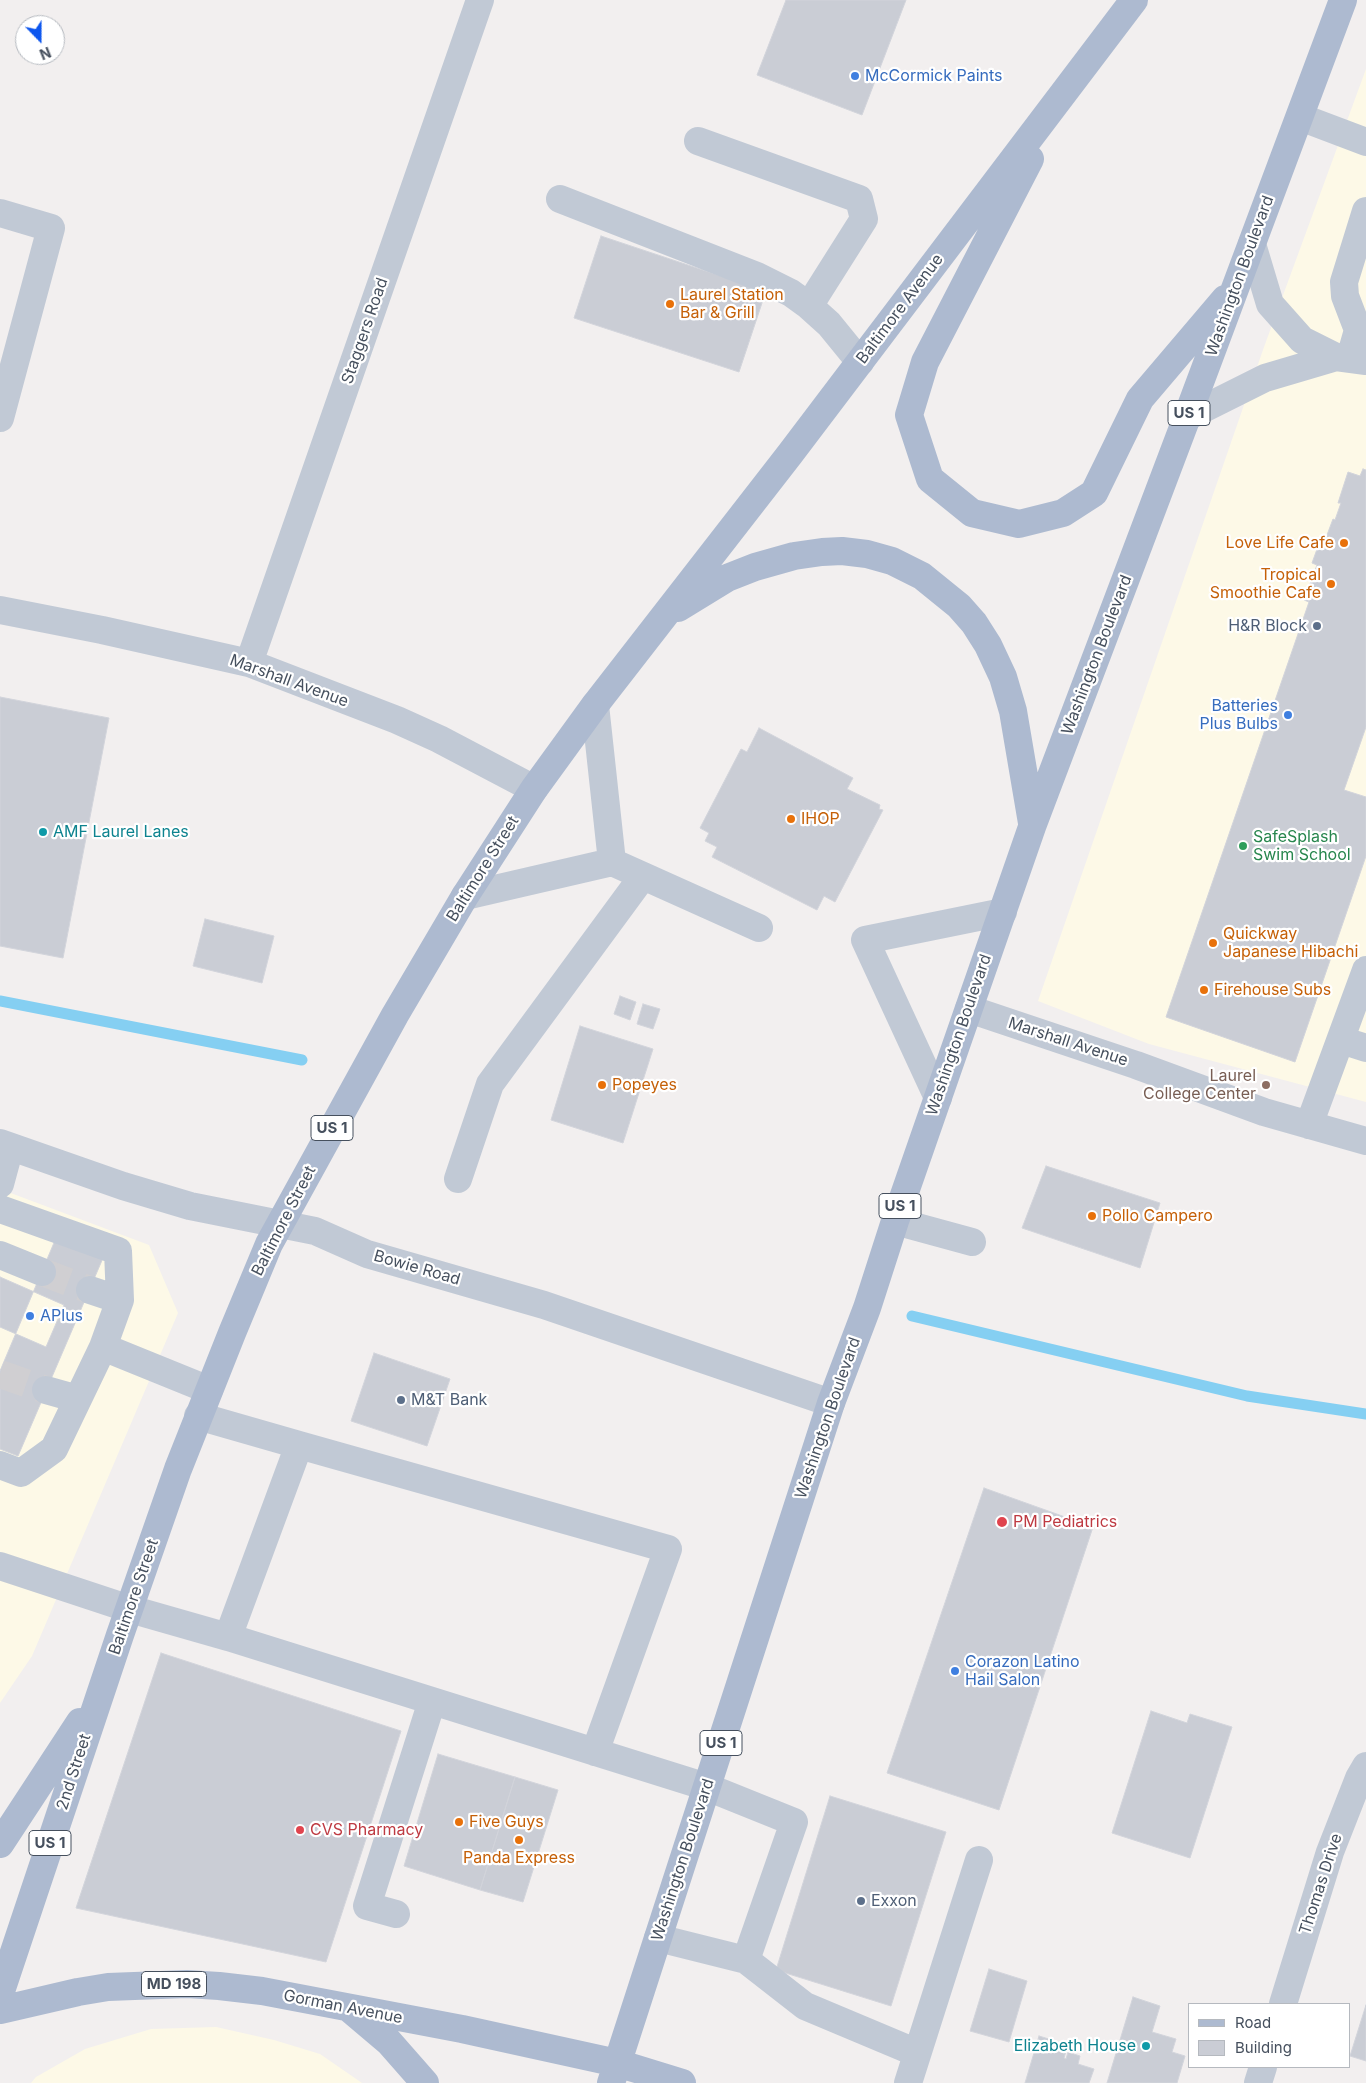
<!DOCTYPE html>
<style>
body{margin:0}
#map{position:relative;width:1366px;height:2083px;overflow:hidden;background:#f2efef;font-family:Inter,sans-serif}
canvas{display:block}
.legend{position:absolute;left:1188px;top:2003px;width:162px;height:65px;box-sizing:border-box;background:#fff;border:1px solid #b5b9bf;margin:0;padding:6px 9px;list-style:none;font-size:15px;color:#46505e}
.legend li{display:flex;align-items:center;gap:10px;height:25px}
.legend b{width:25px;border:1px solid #b5b9bf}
.north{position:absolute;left:15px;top:15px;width:50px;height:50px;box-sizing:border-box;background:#fff;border:1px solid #b5b9bf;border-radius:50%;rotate:158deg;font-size:14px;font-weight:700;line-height:20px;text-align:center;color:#46505e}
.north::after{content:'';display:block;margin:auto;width:18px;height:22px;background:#0d56ee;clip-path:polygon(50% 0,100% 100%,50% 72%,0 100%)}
</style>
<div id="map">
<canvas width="1366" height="2083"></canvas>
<ul class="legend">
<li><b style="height:6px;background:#adbad0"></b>Road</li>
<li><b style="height:14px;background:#cacdd5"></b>Building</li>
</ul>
<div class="north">N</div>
</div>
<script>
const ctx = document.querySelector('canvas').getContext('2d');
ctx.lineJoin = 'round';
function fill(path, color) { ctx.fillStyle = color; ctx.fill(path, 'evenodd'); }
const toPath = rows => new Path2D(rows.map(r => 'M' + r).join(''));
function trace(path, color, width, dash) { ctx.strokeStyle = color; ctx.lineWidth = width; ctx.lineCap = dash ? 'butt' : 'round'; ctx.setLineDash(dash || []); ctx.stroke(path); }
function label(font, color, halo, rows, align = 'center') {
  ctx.font = font + ' Inter,sans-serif'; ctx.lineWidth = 4.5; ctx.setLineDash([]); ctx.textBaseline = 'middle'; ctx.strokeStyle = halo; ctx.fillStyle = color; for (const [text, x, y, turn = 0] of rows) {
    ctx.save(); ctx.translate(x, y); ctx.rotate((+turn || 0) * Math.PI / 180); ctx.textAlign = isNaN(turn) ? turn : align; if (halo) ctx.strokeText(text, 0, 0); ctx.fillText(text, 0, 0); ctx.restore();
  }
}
fill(toPath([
 [1366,69,1366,1102,1149,1044,1038,1001,1264,347],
 [0,1189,149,1245,178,1313,32,1656,0,1703],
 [216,2027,274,2040,320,2054,362,2083,31,2083,36,2077,85,2049,151,2029]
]), '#fdf9e7');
trace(toPath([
 [0,1001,302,1060],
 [912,1316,1247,1396,1366,1414]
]), '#85cff2', 11);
const building = toPath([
 [786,0,906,0,862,115,757,75,786,0],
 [601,236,766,291,739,372,574,318,601,236],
 [1363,469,1366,470,1366,727,1344,790,1366,797,1366,856,1295,1062,1166,1017,1309,602,1304,600,1317,565,1312,563,1320,541,1324,543,1333,519,1335,520,1341,503,1338,503,1348,472,1360,476,1363,469],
 [0,697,109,718,63,958,0,946,0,697],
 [759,728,853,778,847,789,880,805,879,809,883,810,835,902,824,896,817,910,712,857,717,847,705,841,709,833,700,828,741,749,747,752,759,728],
 [205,919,274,936,262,983,193,966,205,919],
 [620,996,636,1002,630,1020,614,1014,620,996],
 [643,1004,660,1009,653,1029,637,1024,643,1004],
 [580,1026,653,1049,623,1143,551,1120,580,1026],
 [1046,1166,1160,1203,1140,1268,1022,1228,1046,1166],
 [56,1238,103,1258,18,1456,0,1449,0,1371,56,1238],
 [0,1277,64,1305,46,1347,0,1327,0,1277],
 [374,1353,450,1379,427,1446,351,1421,374,1353],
 [984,1488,1093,1527,999,1810,887,1773,984,1488],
 [161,1653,401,1731,326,1962,76,1908,161,1653],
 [1151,1711,1187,1723,1190,1714,1232,1727,1190,1858,1112,1833,1151,1711],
 [438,1754,515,1777,480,1890,404,1866,438,1754],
 [515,1777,558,1790,523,1902,480,1890,515,1777],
 [830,1796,946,1832,891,2006,776,1970,830,1796],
 [989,1969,1027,1981,1009,2042,970,2031,989,1969],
 [1133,1997,1160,2006,1152,2032,1176,2039,1172,2052,1185,2056,1177,2083,1107,2083,1133,1997],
 [1366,2005,1366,2061,1350,2056,1366,2005],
 [1039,2036,1068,2045,1064,2058,1066,2059,1068,2052,1080,2056,1078,2064,1094,2069,1089,2083,1025,2083,1039,2036]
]);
fill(building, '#cacdd5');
trace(building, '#d2d4db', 1);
trace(toPath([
 [42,1272,90,1290],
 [0,1374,46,1390]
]), '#d0cfd2', 28, [28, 14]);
trace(toPath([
 [1300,117,1366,142],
 [698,141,859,199,864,219,809,306],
 [560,199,757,276,791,293,809,306,829,324,860,362],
 [0,213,51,228,0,418],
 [1252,244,1270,304,1302,340,1336,357],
 [1350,358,1358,330,1345,296,1344,282,1366,211],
 [1187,417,1265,378,1336,357,1366,361],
 [0,610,102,630,249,663,397,720,439,739,534,789],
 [249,663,480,0],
 [595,705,612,862],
 [465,896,612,862,759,928],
 [969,1009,1136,1065,1264,1112,1366,1141],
 [1341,1040,1366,1048],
 [938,1098,865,940,1003,912],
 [1309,1125,1366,970],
 [0,1143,123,1186,190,1206,315,1231,367,1254,544,1305,831,1403],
 [458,1179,490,1084,643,876],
 [0,1184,10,1147],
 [0,1209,118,1251,120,1300,103,1347,209,1390],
 [895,1221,972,1242],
 [0,1255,42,1272],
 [90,1290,120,1300],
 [46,1390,78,1399],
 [198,1416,299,1445,228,1637,707,1787,794,1822,746,1960,658,1938],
 [299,1445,668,1549,595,1752],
 [0,1465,21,1473,54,1449,103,1347],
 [0,1566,130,1609,228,1637],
 [396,1914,367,1906,432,1701],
 [746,1960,805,2006,917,2053],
 [1283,2004,1330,1852,1359,1778,1366,1766],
 [908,2083,979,1860],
 [1258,2083,1263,2067]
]), '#c1c9d5', 28);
trace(toPath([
 [1030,159,925,362,909,415,930,479,972,513,1019,524,1063,513,1094,493,1140,399,1225,299],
 [678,608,727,578,755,567,794,556,822,552,842,551,867,554,892,561,922,576,959,606,974,623,988,645,1003,677,1013,711,1032,823],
 [0,1844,80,1722],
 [0,1994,120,1635,178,1469,232,1333,269,1244,395,1015,465,896,534,789,595,705,790,454,1134,0],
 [350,2009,389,2042,425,2083],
 [0,2010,78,1992,108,1987,187,1984,219,1986,262,1991,462,2029,617,2063,682,2083],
 [611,2083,831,1403,867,1308,895,1221,1033,824,1187,417,1343,0]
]), '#adbad0', 28);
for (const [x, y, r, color] of [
 [855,76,5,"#3f7fe0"],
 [670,304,5,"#e8710a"],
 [1344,543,5,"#e8710a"],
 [1331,584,5,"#e8710a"],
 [1317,626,5,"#5c6f8a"],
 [1288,715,5,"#3f7fe0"],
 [791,819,5,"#e8710a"],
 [43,832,5,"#0f9aa8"],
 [1243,846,5,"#2e9e5b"],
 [1213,943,5,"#e8710a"],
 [1204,990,5,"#e8710a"],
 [602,1085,5,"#e8710a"],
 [1266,1085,5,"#8d6e63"],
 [1092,1216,5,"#e8710a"],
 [30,1316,5,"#3f7fe0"],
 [401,1400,5,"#5c6f8a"],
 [1002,1522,6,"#e0444e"],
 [955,1671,5,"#3f7fe0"],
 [459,1822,5,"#e8710a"],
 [300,1830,5,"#e0444e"],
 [519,1840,5,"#e8710a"],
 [861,1901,5,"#5c6f8a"],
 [1146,2046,5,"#0f9aa8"]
]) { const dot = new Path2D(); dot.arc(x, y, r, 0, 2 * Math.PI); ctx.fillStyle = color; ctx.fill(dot); trace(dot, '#fff', 2); }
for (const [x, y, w] of [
 [1189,413,42],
 [332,1128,42],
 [900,1206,42],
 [721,1743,42],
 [50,1843,42],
 [174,1984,65]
]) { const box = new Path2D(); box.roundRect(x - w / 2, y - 12.5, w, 25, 4); ctx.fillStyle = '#fff'; ctx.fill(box); trace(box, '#46505e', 1); }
label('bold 15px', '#46505e', null, [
 ["US 1",1189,413],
 ["US 1",332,1128],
 ["US 1",900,1206],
 ["US 1",721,1743],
 ["US 1",50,1843],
 ["MD 198",174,1984]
]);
label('16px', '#366cbe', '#fff', [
 ["McCormick Paints",865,76],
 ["Batteries",1278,706,"right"],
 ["Plus Bulbs",1278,724,"right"],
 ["APlus",40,1316],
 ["Corazon Latino",965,1662],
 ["Hail Salon",965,1680]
], 'left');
label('16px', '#46505e', '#fff', [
 ["Washington Boulevard",1240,276,-70],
 ["Baltimore Avenue",900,309,-53],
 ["Staggers Road",365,331,-71],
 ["Washington Boulevard",1097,655,-69],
 ["Marshall Avenue",289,681,20],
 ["Baltimore Street",483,869,-58],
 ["Washington Boulevard",959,1035,-71],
 ["Marshall Avenue",1068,1042,18],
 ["Baltimore Street",284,1221,-63],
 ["Bowie Road",417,1268,16],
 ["Washington Boulevard",828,1418,-71],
 ["Baltimore Street",134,1597,-71],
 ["2nd Street",74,1772,-72],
 ["Washington Boulevard",683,1860,-72],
 ["Thomas Drive",1321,1884,-72],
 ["Gorman Avenue",343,2007,11]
]);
label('16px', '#c56008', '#fff', [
 ["Laurel Station",680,295],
 ["Bar & Grill",680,313],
 ["Love Life Cafe",1334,543,"right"],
 ["Tropical",1321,575,"right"],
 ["Smoothie Cafe",1321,593,"right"],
 ["IHOP",801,819],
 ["Quickway",1223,934],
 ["Japanese Hibachi",1223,952],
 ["Firehouse Subs",1214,990],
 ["Popeyes",612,1085],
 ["Pollo Campero",1102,1216],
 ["Five Guys",469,1822],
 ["Panda Express",519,1858,"center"]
], 'left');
label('16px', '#4e5e75', '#fff', [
 ["H&R Block",1307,626,"right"],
 ["M&T Bank",411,1400],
 ["Exxon",871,1901]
], 'left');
label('16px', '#0d838f', '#fff', [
 ["AMF Laurel Lanes",53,832],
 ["Elizabeth House",1136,2046,"right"]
], 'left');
label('16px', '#27864d', '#fff', [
 ["SafeSplash",1253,837],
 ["Swim School",1253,855]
], 'left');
label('16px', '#785e54', '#fff', [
 ["Laurel",1256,1076],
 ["College Center",1256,1094]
], 'right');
label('16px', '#be3a42', '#fff', [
 ["PM Pediatrics",1013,1522],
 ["CVS Pharmacy",310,1830]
], 'left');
</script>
